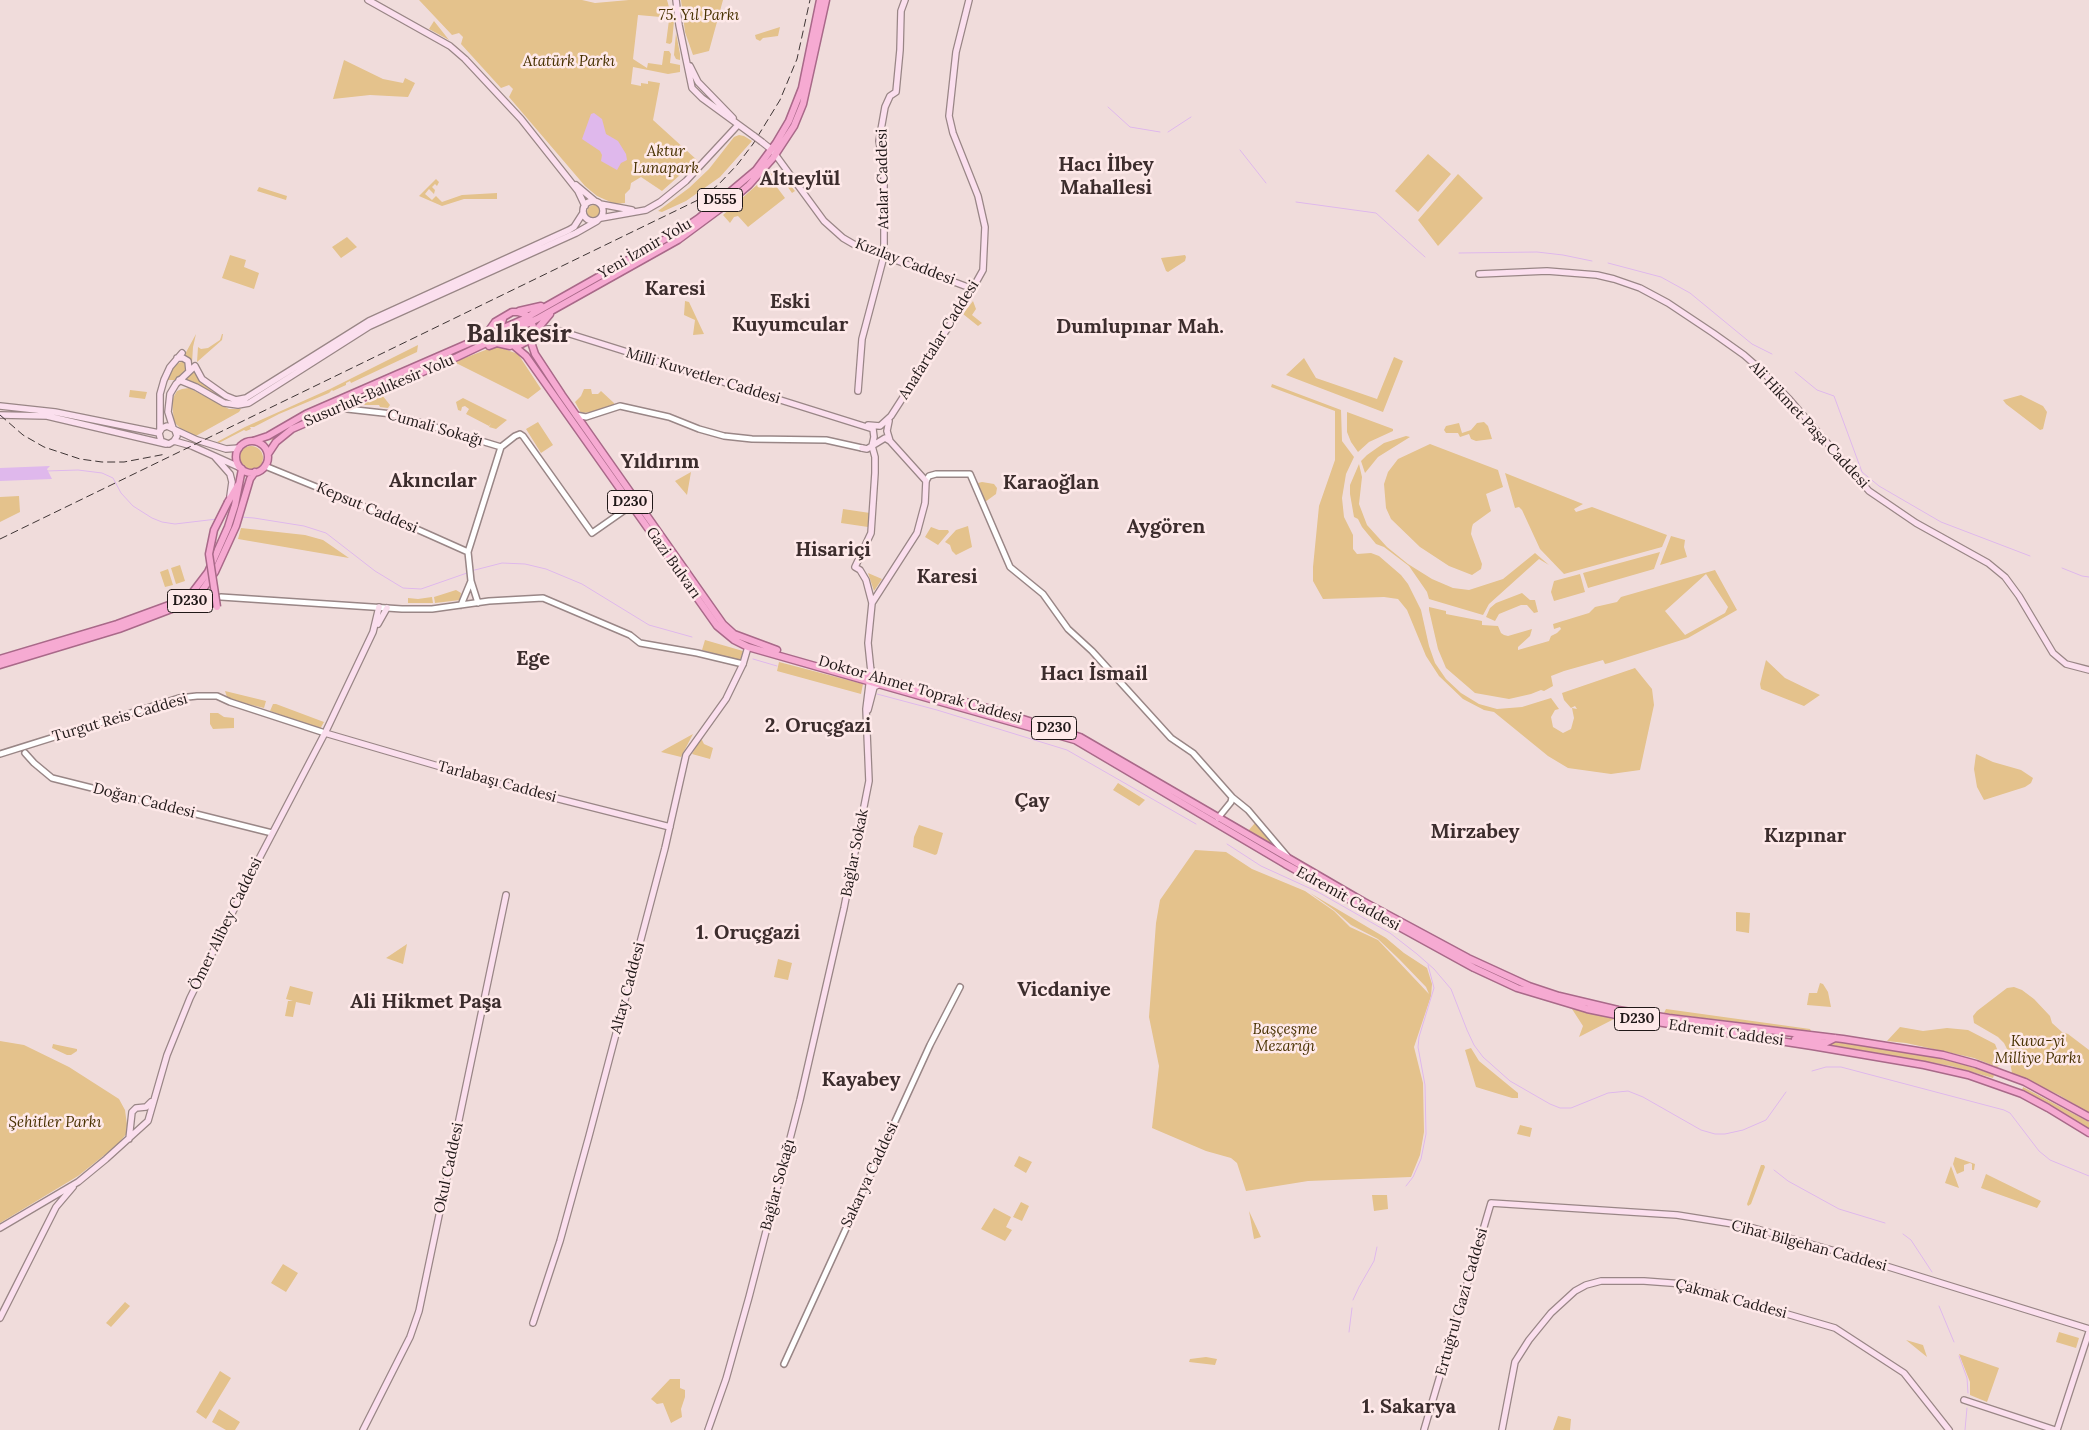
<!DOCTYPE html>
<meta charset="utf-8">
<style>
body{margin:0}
canvas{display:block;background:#f0dcdb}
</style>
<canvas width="2089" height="1430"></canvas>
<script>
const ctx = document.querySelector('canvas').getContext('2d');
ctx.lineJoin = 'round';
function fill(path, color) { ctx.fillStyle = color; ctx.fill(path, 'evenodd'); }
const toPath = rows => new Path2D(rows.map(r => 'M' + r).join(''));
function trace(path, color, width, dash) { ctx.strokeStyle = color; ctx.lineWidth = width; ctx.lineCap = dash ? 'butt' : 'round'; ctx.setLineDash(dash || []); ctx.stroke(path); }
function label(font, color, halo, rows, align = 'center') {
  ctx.font = font + ' Lora,serif'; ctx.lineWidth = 5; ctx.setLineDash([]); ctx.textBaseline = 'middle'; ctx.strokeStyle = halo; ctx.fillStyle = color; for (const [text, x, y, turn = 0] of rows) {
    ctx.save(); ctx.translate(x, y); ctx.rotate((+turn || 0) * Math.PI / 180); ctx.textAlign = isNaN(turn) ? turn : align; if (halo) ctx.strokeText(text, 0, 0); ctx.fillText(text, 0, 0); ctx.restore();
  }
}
fill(toPath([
 [419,0,582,0,595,3,629,0,667,0,672,18,638,15,633,59,647,68,648,63,662,65,664,51,669,51,671,54,670,63,680,65,680,72,668,74,633,67,631,84,641,86,641,83,648,84,648,81,660,83,653,120,697,160,662,191,641,177,631,183,630,189,625,194,625,203,615,204,597,196,585,186,509,97,513,89,509,85,501,88,461,44,463,37,459,33,452,35],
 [681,0,723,0,709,51,693,55,685,32],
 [669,20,674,21,672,42,670,44,666,43],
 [434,21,449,40,429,29],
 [780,27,778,36,763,38,760,41,756,39,755,35],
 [676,33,680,54,680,60,676,59,674,55],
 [344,60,383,79,403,83,405,78,415,83,408,97,370,95,333,99],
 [739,135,744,136,752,141,720,177,686,201,662,212,658,211,689,188,709,169,734,137],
 [1428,154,1451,174,1418,212,1395,191],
 [776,168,795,191,792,193,778,173,773,173,770,178,785,198,748,227,738,216,734,217,730,223,723,215],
 [1458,174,1483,198,1438,246,1418,220],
 [436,179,439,182,437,186,435,184,432,187,435,190,434,194,429,189,425,194,432,200,436,196,442,202,462,195,497,193,497,199,464,199,442,206,419,196],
 [259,187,287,196,286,200,257,191],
 [722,202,723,203,689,230,538,315],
 '587 212a7 7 0 1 1 14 0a7 7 0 1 1-14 0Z',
 [347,237,357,247,341,258,332,247],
 [230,255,246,260,244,267,259,273,254,289,222,278],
 [1185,255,1186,257,1185,261,1168,272,1166,271,1161,258],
 [685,301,689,302,704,334,693,335,695,320,684,315],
 [973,301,976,309,972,315,982,323,978,326,963,314],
 [530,327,530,333,525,340,517,341,511,337],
 [196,334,193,347,192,363,188,357,184,356],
 [222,334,223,334,222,340,197,362,198,347,201,349,208,348,220,340],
 [418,345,417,352,351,383,350,381,346,383,346,385,333,391,332,390,329,393,279,414,254,427,250,427,251,429,246,431,244,430,219,443,217,442,245,427,330,389],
 [496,346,518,354,541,389,528,399,454,362],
 [1394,357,1403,361,1383,412,1286,375,1304,358,1316,378,1377,399],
 [183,361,186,363,186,371,175,380,168,380,167,376,175,365],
 [192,372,195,372,203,384,223,399,196,384,183,381],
 [1272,384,1341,410,1342,441,1354,457,1346,474,1342,498,1344,517,1353,535,1353,549,1357,554,1371,553,1379,556,1401,575,1408,584,1421,610,1429,646,1435,663,1446,679,1461,693,1479,704,1497,709,1522,707,1551,698,1559,709,1555,710,1551,717,1553,727,1563,733,1571,729,1574,718,1572,708,1577,709,1575,706,1571,708,1564,700,1562,693,1635,668,1652,689,1654,705,1640,770,1611,774,1568,768,1548,756,1494,712,1484,710,1463,699,1439,676,1426,656,1407,610,1398,599,1384,597,1323,599,1313,581,1313,567,1319,506,1335,460,1335,411,1271,387],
 [189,388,229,409,241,409,239,412,194,437,183,431,174,422,172,402,174,396,177,391,182,389],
 [375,389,289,427,272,440,270,438,288,426],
 [584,389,591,389,592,394,598,394,601,391,614,403,614,405,593,412,581,413,575,402,581,396],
 [130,390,147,392,145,399,129,397],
 [382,395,390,405,388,408,380,407,379,405,362,405],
 [2021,395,2043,406,2047,412,2043,429,2040,430,2006,404,2003,400],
 [463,398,507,420,496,429,489,427,491,423,489,426,466,414,469,409,465,406,462,407,461,411,458,410,456,402],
 [1347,412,1393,429,1393,431,1369,442,1358,452,1351,442,1347,432],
 [538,422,553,445,541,453,526,429],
 [1484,422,1488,426,1492,439,1476,441,1471,439,1469,434,1460,437,1458,433,1446,433,1444,430,1446,426,1459,423,1462,433,1471,430,1477,423],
 [1406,436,1410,437,1378,457,1365,473,1361,461,1367,455,1384,443],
 [1430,444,1498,470,1503,487,1486,494,1491,511,1473,524,1472,527,1471,534,1482,564,1481,569,1472,575,1449,566,1420,547,1391,519,1386,508,1384,484,1388,472,1398,459],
 '239 458a12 12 0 1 1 24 0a12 12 0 1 1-24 0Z',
 [1359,464,1362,477,1359,504,1367,525,1387,547,1408,564,1432,579,1453,588,1469,590,1503,579,1535,553,1549,565,1539,559,1489,604,1483,615,1429,599,1427,592,1409,566,1384,547,1376,544,1362,527,1358,519,1354,517,1350,494,1350,485],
 [691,472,687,495,675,481],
 [1505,473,1583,504,1574,509,1576,512,1592,507,1667,535,1662,547,1564,574,1540,549,1522,510,1519,507,1515,508],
 [982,482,994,484,997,488,996,494,985,502,978,483],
 [19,496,20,512,0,522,0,497],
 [843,509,870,513,868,527,841,523],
 [968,526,972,547,956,555,952,551,950,545,945,542,956,530],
 [931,527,939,530,948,530,949,532,938,545,925,537],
 [241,528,305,535,323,540,349,558,238,539],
 [1671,536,1685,540,1684,547,1687,557,1660,565],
 [1660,552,1654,569,1588,588,1583,573],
 [180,565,185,581,176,584,171,568],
 [168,569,173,585,165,587,160,572],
 [1715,570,1737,610,1688,638,1609,663,1605,664,1603,660,1564,671,1551,676,1553,686,1544,691,1541,690,1531,694,1509,699,1475,693,1446,668,1438,649,1429,610,1429,607,1446,611,1446,614,1482,621,1482,625,1498,626,1501,633,1504,635,1508,636,1532,629,1530,636,1518,647,1518,650,1549,641,1551,636,1557,633,1561,629,1560,627,1554,629,1553,624,1589,613,1595,607,1617,602,1621,597],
 [1706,574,1728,607,1725,613,1685,635,1665,611],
 [868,573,882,579,874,591],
 [1580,574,1585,592,1554,601,1551,592,1554,581],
 [456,590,461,593,460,600,435,603,434,597],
 [1522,593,1530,600,1535,600,1538,612,1534,613,1527,605,1521,605,1499,614,1495,621,1486,617,1490,608,1496,603],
 [432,597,433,603,408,603,408,598,418,599],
 [705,640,743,651,740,661,702,650],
 [1766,660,1785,678,1820,695,1804,706,1761,689,1760,684],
 [779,662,863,684,861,694,777,671],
 [225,691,266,701,264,708,231,700,227,697],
 [273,704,276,704,324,722,320,729,270,711],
 [210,713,218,713,224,717,234,718,234,728,213,729,210,724],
 [693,734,681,757,661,752,664,750],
 [701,738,704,744,713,748,710,759,692,754],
 [1976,754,1993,762,2021,770,2033,778,2031,783,2025,787,1984,800,1977,787,1974,769],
 [1118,783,1145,800,1139,806,1113,790],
 [1255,823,1257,824,1275,848,1248,831],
 [919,825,943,833,937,854,935,855,913,847,914,837],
 [1195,850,1226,852,1252,869,1305,891,1334,911,1350,927,1378,940,1429,994,1426,987,1399,959,1378,939,1351,925,1334,910,1310,893,1386,938,1404,953,1427,968,1432,984,1431,996,1414,1047,1423,1083,1424,1132,1420,1155,1411,1177,1308,1181,1246,1191,1237,1163,1231,1158,1206,1151,1152,1128,1159,1066,1149,1017,1156,923,1160,900],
 [1736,912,1750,913,1749,933,1736,931],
 [407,944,403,964,386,958],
 [1456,954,1517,984,1674,1021,1785,1036,1781,1037,1641,1018,1517,985,1483,970],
 [778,959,792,963,788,980,774,977],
 [1820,983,1823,984,1828,992,1831,1007,1807,1005,1809,993,1817,993],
 [290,986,313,992,310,1005,296,1002,293,1017,285,1016,288,1001,293,1001,286,999],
 [2014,987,2022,990,2034,999,2050,1016,2052,1023,2062,1032,2068,1034,2089,1050,2089,1113,2059,1095,2012,1073,2008,1051,2004,1043,1998,1037,1974,1023,1973,1016,1977,1011,2007,988],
 [1572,1009,1573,1009,1614,1019,1579,1037,1583,1026],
 [1666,1009,1810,1029,1811,1031,1678,1015,1664,1013],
 [1900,1027,1923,1031,1947,1028,1968,1030,1995,1044,2001,1059,2000,1065,1997,1067,1974,1058,1906,1043,1887,1041],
 [0,1041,24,1045,69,1067,119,1099,125,1110,128,1132,117,1145,78,1176,0,1223],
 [1836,1042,1929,1056,1965,1065,1994,1075,1993,1078,1951,1066,1825,1044],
 [53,1044,77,1049,77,1051,71,1055,67,1055,52,1048],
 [1471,1048,1479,1061,1518,1093,1518,1098,1512,1098,1476,1087,1465,1050],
 [2023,1087,2089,1122,2089,1130,2022,1091],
 [1520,1125,1532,1128,1530,1137,1517,1134],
 [1019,1156,1032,1162,1026,1173,1014,1166],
 [1955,1157,1975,1164,1974,1170,1972,1170,1972,1164,1970,1163,1964,1165,1964,1171,1957,1174,1953,1164],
 [1761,1165,1764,1165,1765,1167,1751,1204,1748,1206,1747,1204],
 [1951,1166,1959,1188,1945,1183],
 [1986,1174,2041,1201,2037,1208,1981,1188],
 [1372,1195,1387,1195,1388,1209,1374,1211],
 [1021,1202,1029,1206,1022,1221,1013,1217],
 [994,1208,1011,1217,1006,1227,1012,1230,1005,1241,981,1229],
 [1249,1211,1261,1237,1254,1239],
 [283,1264,298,1273,286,1292,271,1283],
 [125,1302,130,1306,111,1327,106,1323],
 [2059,1332,2079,1338,2076,1348,2056,1342],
 [1906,1340,1923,1345,1927,1357],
 [1959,1354,1999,1368,1987,1402,1970,1395,1970,1382],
 [1206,1357,1217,1359,1215,1365,1189,1362,1190,1359],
 [220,1371,231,1378,206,1419,196,1412],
 [670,1379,680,1379,680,1388,685,1390,685,1397,681,1409,682,1417,671,1423,663,1403,657,1404,651,1399],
 [219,1409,240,1422,235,1430,226,1430,212,1422],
 [1558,1416,1571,1419,1570,1430,1553,1430]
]), '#e4c28c');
fill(toPath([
 [594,113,602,119,606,134,618,141,626,154,627,160,621,163,617,170,601,161,602,155,600,151,582,139,591,114],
 [50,466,47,469,52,479,0,481,0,468]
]), '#dfb8ec');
trace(toPath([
 [1108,107,1130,127,1160,132],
 [1168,132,1191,117],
 [1240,150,1266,183],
 [1296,202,1376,213,1425,257],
 [1459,253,1537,252,1563,255,1592,261],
 [1608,263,1661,277,1690,293,1752,344,1772,354],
 [1795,372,1817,390,1834,396,1862,472,1879,486,1941,522,2030,556],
 [47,471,78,470,102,473,113,478,121,493,133,506,152,518,162,522,175,524,217,519],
 [241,517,254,518,304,526,326,533,375,571,403,588,421,589,467,573],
 [2062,568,2082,576,2089,577],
 [471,571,502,563,525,564,546,569,582,584,649,625,692,637],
 [753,659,777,666],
 [877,694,937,710,1067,750,1196,824],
 [1227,844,1261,866,1318,892,1390,933,1417,954,1434,969,1451,989,1467,1030,1474,1045,1483,1057,1510,1081,1550,1104,1560,1108,1571,1108,1608,1093,1628,1091,1643,1097,1701,1130,1715,1134,1725,1134,1743,1130,1766,1120,1786,1092],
 [1812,1071,1826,1067,1841,1067,2004,1110,2010,1113,2039,1151,2050,1160,2089,1176],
 [1774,1170,1788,1181,1839,1209,1885,1223],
 [1406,1186,1413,1177,1421,1159,1426,1134,1425,1085,1418,1047,1419,1037,1434,988,1428,965],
 [1903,1234,1911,1240,1932,1272],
 [1353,1300,1359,1287,1374,1261,1377,1247],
 [1939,1306,1954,1342],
 [1349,1332,1352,1308],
 [1959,1356,1967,1378,1968,1393],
 [1965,1430,1967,1408]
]), '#dfb8ec', 1);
const tertiary = toPath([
 [338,408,392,414,501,447],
 [576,415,586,417,620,406,669,417,699,429,724,436,752,439,826,440,862,448],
 [265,466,385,515,468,552],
 [926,481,929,476,936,474,970,474,1010,567,1043,594,1068,629,1092,651,1171,738,1193,753,1232,797,1231,802,1218,818],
 [221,597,402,609,432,609,489,601,543,598,630,635,640,643,697,653,743,664],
 [478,603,471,581,468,552,501,447,515,436,520,434,523,436,592,533,632,505],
 [461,605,471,581],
 [25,753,34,763,52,778,272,833],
 [0,754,179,698,197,696,217,696,230,702,325,733],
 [1232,797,1248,810,1287,856],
 [784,1364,930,1045,960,987]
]);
const secondary = toPath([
 [368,0,450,46,465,59,521,119,578,191,585,206],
 [676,0,679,25,692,88,702,98,754,136],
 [690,66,698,82,733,118],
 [762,142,772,150,824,221,843,238,855,245,973,289],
 [576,185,595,201],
 '583 211a10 10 0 1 1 20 0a10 10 0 1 1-20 0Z',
 [600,204,632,210],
 [601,218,646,210,660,202,686,181,738,125],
 [1479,274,1547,271,1597,275,1614,279,1640,288,1668,303,1713,333,1744,355,1760,369,1790,400,1869,491,1916,523,1988,563,2005,577,2019,596,2053,653,2066,664,2089,670],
 [532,335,547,329,554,329,873,429,874,437,872,446,875,457,875,473,871,533,855,567,860,570,866,580,872,603,868,643,871,672],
 [177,358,183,358,188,361,189,371],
 [179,380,196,387,224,403,238,405,249,403,370,326,576,233,597,221],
 [858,391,862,339,884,256,884,170,879,141,885,107,890,96,896,92,900,50,901,11,905,0],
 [0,406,55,412,159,433],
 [0,415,47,416,166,444],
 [868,425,880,426,891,416,969,295,983,270,985,227,978,196,953,133,949,116,956,52,969,0],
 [173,428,168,412,170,394,176,384,195,366,202,379,226,396,236,400,246,398,369,321,569,230,574,227,583,213],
 [160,430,160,394,164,380,170,367,182,353],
 [175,430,177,436,174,441,169,444,161,441,159,433,162,428,167,426,197,440,226,449,239,448],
 [174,441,192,446,241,468],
 [862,448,867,449,885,438,890,441],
 [215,457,230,474,232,482,230,496],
 [872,603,917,533,925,503,926,481,890,441,887,431,889,421],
 [378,624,387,608],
 [868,710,874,687,880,684],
 [325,733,496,783,670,827],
 [129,1139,132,1112,136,1108,146,1107,151,1102],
 [0,1228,78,1182,106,1159,148,1121,167,1055,190,998,260,857,326,731,373,632,379,607],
 [0,1318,56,1207,73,1187],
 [533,1323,560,1241,589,1136,665,848,686,755,726,699,743,664,748,647],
 [1964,1400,2055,1430],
 [363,1430,410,1337,419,1311,506,895],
 [708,1430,726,1379,749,1297,800,1100,844,908,869,781,866,709,871,669],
 [1424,1430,1491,1203,1677,1215,1746,1226,1860,1258,2089,1329],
 [1502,1430,1515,1362,1529,1340,1551,1313,1575,1291,1586,1285,1601,1281,1644,1281,1684,1284,1835,1328,1904,1373,1949,1430],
 [2057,1430,2089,1332]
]);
const trunk = toPath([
 [519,311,541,306],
 [534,333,550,314],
 [485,336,495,322,512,312,518,312,525,314,531,320,534,330,529,340,520,345,509,343,504,339,500,329,503,319],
 [530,339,535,354,562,395,723,624,734,634,777,650],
 [513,345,526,356,717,626,734,640,748,647,1075,740,1285,864,1474,968,1517,988,1587,1009,1631,1018,1812,1046,1924,1065,1968,1075,2022,1094,2048,1108,2089,1133],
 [489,346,497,343,510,346],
 [253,441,268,436,306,414,522,320,683,229,699,218,756,170,776,143,789,121,802,88,820,0],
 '236 457a16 16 0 1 1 32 0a16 16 0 1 1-32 0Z',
 [268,454,276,442,292,429,457,357,537,319,678,240,728,203,749,185,773,158,794,126,803,104,826,0],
 [228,502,238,485],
 [0,659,117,624,169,605,192,593,208,572,228,527,235,505,242,469],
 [0,665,119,629,182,605,199,595,215,572,236,526,250,479,255,472],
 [835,666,991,709,1080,737,1364,902,1468,958,1529,986,1559,996,1618,1010,1669,1018,1843,1039,1943,1055,1976,1064,2025,1082,2089,1117],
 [1795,1039,1825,1043,1835,1038]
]);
trace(tertiary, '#998686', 8);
trace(secondary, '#998686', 8);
trace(trunk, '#a96989', 9);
trace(tertiary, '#fff', 5);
trace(secondary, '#fbdfee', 5.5);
trace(trunk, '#f6aad2', 6);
trace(toPath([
 [0,415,23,435,44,447,80,459,102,462,124,462,166,454],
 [0,539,700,199,718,185,737,165,753,144,780,100,797,59,810,0]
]), '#3f3535', 1, [8, 4]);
const secondaryBridge = toPath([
 [754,136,762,142]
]);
const trunkBridge = toPath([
 [217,607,209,554,214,530,228,502]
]);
trace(secondaryBridge, '#998686', 8, []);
trace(trunkBridge, '#a96989', 9, []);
trace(secondaryBridge, '#fbdfee', 5.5);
trace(trunkBridge, '#f6aad2', 6);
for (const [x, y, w] of [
 [720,200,45],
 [630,502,45],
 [190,601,45],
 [1054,728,45],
 [1637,1019,45]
]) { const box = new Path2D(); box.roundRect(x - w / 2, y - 11.5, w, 23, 4); ctx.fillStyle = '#fee9e9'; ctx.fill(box); trace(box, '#201818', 1); }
label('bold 14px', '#201818', null, [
 ["D555",720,200],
 ["D230",630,502],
 ["D230",190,601],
 ["D230",1054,728],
 ["D230",1637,1019]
]);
label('italic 15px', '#483101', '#fee9e9', [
 ["75. Yıl Parkı",699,16],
 ["Atatürk Parkı",569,62],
 ["Aktur",666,152],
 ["Lunapark",666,169],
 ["Başçeşme",1285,1030],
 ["Mezarığı",1285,1047],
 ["Kuva-yi",2038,1042],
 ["Milliye Parkı",2038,1059],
 ["Şehitler Parkı",55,1123]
]);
label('15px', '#201818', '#fee9e9', [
 ["Atalar Caddesi",883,179,-91],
 ["Yeni İzmir Yolu",645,249,-30],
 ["Kızılay Caddesi",905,262,21],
 ["Anafartalar Caddesi",939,340,-58],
 ["Milli Kuvvetler Caddesi",703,376,17],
 ["Susurluk-Balıkesir Yolu",379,391,-23],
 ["Ali Hikmet Paşa Caddesi",1809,425,47],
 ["Cumali Sokağı",435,428,16],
 ["Kepsut Caddesi",367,508,23],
 ["Gazi Bulvarı",673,563,55],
 ["Doktor Ahmet Toprak Caddesi",920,690,16],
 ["Turgut Reis Caddesi",120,718,-16],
 ["Tarlabaşı Caddesi",497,782,15],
 ["Doğan Caddesi",144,801,14],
 ["Bağlar Sokak",855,853,-79],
 ["Edremit Caddesi",1348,899,29],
 ["Ömer Alibey Caddesi",226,924,-64],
 ["Altay Caddesi",628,988,-75],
 ["Edremit Caddesi",1726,1033,8],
 ["Okul Caddesi",449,1168,-78],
 ["Sakarya Caddesi",870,1175,-65],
 ["Bağlar Sokağı",778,1185,-75],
 ["Cihat Bilgehan Caddesi",1809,1246,15],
 ["Çakmak Caddesi",1731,1299,15],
 ["Ertuğrul Gazi Caddesi",1462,1302,-74]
]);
label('bold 20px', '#3c2d2d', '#fee9e9', [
 ["Hacı İlbey",1106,165],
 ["Mahallesi",1106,188],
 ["Altıeylül",800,179],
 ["Karesi",675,289],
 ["Eski",790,302],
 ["Kuyumcular",790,325],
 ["Dumlupınar Mah.",1140,327],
 ["Yıldırım",660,462],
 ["Akıncılar",433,481],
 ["Karaoğlan",1051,483],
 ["Aygören",1166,527],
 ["Hisariçi",833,550],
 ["Karesi",947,577],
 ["Ege",533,659],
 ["Hacı İsmail",1094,674],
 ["2. Oruçgazi",818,726],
 ["Çay",1032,801],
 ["Mirzabey",1475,832],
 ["Kızpınar",1805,836],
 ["1. Oruçgazi",748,933],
 ["Vicdaniye",1064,990],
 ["Ali Hikmet Paşa",426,1002],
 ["Kayabey",861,1080],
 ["1. Sakarya",1409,1407]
]);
label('bold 25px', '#3c2d2d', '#fee9e9', [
 ["Balıkesir",519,335]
]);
</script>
